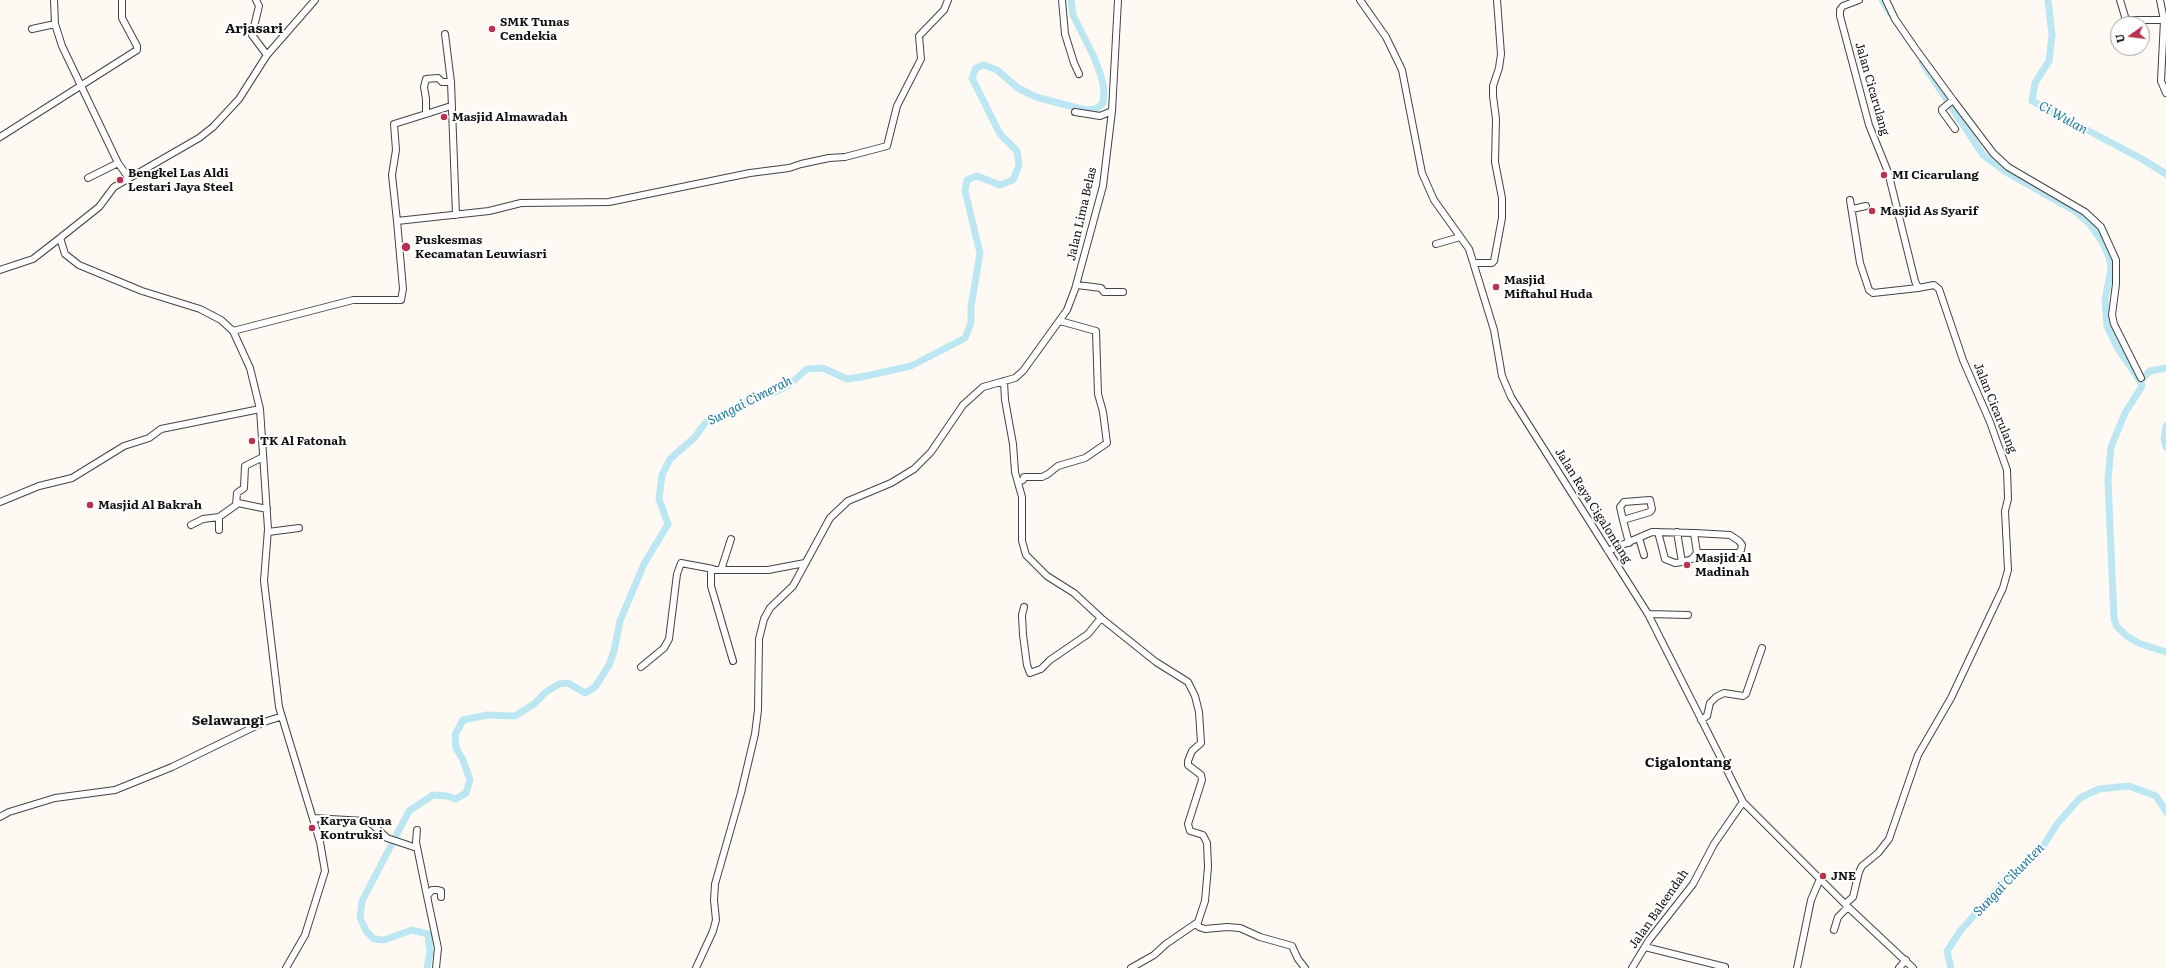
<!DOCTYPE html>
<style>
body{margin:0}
#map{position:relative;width:2166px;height:968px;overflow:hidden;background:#fefaf3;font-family:Literata,serif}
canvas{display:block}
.north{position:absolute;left:2110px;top:16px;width:40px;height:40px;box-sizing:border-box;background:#fff;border:1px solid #9f9f9f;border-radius:50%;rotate:256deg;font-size:11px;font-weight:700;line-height:16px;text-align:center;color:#101010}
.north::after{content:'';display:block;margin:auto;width:14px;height:18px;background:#b6324e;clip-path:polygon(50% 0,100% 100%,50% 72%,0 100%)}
</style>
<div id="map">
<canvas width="2166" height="968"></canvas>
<div class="north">U</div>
</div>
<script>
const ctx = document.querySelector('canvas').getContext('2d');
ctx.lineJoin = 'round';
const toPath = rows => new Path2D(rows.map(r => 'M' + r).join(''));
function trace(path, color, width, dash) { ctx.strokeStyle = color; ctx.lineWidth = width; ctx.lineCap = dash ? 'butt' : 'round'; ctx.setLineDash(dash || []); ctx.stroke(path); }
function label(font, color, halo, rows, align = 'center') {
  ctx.font = font + ' Literata,serif'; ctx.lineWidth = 4; ctx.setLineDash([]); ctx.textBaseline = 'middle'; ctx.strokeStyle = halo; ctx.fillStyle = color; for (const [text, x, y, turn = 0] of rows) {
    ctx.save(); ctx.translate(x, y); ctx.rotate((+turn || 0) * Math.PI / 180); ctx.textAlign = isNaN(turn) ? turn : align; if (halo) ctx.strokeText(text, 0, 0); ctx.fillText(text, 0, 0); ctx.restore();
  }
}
trace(toPath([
 [1882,0,1890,13],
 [2048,0,2052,35,2049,61,2035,83,2032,101,2142,159,2166,174],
 [1922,62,1983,155,2006,172,2075,211,2089,223,2103,243,2110,260,2111,269,2105,300,2107,326,2117,347,2140,381,2142,386,2125,413,2111,447,2108,480,2114,619,2117,627,2128,637,2141,644,2166,652],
 [2140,381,2150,371,2166,368],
 [2166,426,2164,439,2166,447],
 [427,968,430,952,428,934,412,930,384,940,374,939,367,932,360,918,362,901,409,811,433,795,447,796,456,799,466,793,470,780,463,760,456,748,455,735,463,720,487,715,515,716,534,704,546,692,559,684,568,683,585,693,595,687,609,665,614,651,620,621,644,564,668,524,659,499,662,475,670,459,694,438,706,422,751,399,775,392,789,385,807,369,823,368,847,379,861,377,911,366,965,338,971,323,971,307,980,253,965,191,967,180,977,176,1000,185,1013,180,1019,165,1017,151,1000,134,972,78,976,68,984,65,997,70,1018,88,1036,97,1085,110,1096,109,1103,103,1104,89,1101,76,1094,57,1073,15,1071,0],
 [1951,968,1947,951,1961,930,2002,884,2042,848,2057,824,2080,798,2099,789,2129,786,2156,796,2166,812]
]), '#bce7f2', 7);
const minor = toPath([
 [54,0,55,24,62,46,118,163,128,177],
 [256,0,259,6,252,35,267,55],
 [1062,0,1065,34,1074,63,1079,74],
 [1360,0,1386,37,1402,70,1422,173,1434,200,1469,249,1494,330,1502,376,1511,397,1648,614,1743,802,1848,907,1913,968],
 [1886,0,1895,19,1915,48,1953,100,1942,109,1942,111,1955,129],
 [2120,0,2126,20,2164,20],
 [2160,0,2164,20,2161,81,2166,93],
 [32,29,55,24],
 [445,34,451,82,456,215],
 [451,82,442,82,438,78,426,79,424,87,426,99,426,114,394,124,396,150,392,175,397,221,489,211,521,203,609,202,750,173,789,168,801,164,829,158,845,157,887,146,897,106,921,59,919,36,944,10,948,0],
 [1953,100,1993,153,2008,167,2085,212,2101,227,2116,260,2116,284,2112,315,2114,324,2141,378],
 [1075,112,1100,116,1112,111],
 [426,114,451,106],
 [0,137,137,50,137,46,122,18,122,0],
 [88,178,118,163],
 [1850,200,1860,263,1869,290,1873,293,1918,288],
 [1852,209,1866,206],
 [1436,244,1460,237],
 [1474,263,1492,263,1494,261,1502,218,1502,198,1495,162,1496,119,1493,96,1493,86,1499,68,1501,54,1497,0],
 [0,270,33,259,60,238],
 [1077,285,1101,288,1104,292,1123,292],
 [233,331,353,300,401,300,403,289,397,221],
 [1004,381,1005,400,1013,444,1015,472,1022,497,1022,541,1026,555,1047,576,1074,593,1101,618,1156,662,1188,682,1195,696,1199,712,1201,743,1192,751,1188,761,1188,765,1201,775,1202,780,1188,824,1190,831,1203,835,1207,843,1208,867,1205,901,1198,922,1166,944,1154,955,1131,968],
 [1018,482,1023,480,1024,477,1042,477,1048,474,1058,466,1085,458,1107,443,1103,412,1098,394,1096,331,1060,321],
 [0,502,39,486,72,478,124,446,149,438,161,429,260,409],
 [238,503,267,509],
 [1623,520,1650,512,1652,509,1650,500,1624,502,1620,507,1623,520,1629,543],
 [191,525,203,519,219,517],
 [219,530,219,517,236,505,237,493,244,488,245,466,263,457],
 [268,532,299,528],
 [1658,532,1665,559,1675,563,1682,562],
 [1694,533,1697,553],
 [1639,538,1644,555],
 [1608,551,1652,532,1695,533,1730,535,1739,541,1742,545,1741,550,1738,553,1697,553,1692,559,1682,562,1677,532],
 [721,570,731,539],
 [1024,607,1022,615,1023,635,1027,665,1030,673,1041,669,1050,660,1088,634,1101,618],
 [1648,614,1688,615],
 [733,661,711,586,711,570,768,570,805,563],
 [641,667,664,648,669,639,677,574,681,563,713,569],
 [1701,720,1707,716,1710,703,1716,697,1724,693,1743,696,1746,694,1762,648],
 [0,817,9,812,55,798,115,790,172,767,264,722,280,717],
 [313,818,365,821,373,825,387,838,417,848],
 [417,830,416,842,427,896],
 [1845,904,1853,897,1859,872,1862,866,1878,853,1889,839,1918,755,1951,698,2003,588,2008,570,2005,511,2008,499,2007,470,1990,422,1963,360,1939,289,1934,285,1918,288,1915,281,1888,172,1869,125,1840,16,1840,10,1843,6,1859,0],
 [1197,923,1199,927,1205,929,1227,927,1240,928,1260,937,1292,946,1298,959,1305,968],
 [1834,930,1838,917,1848,907],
 [1645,947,1725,967],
 [286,968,305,935,325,871,320,842,279,707,264,581,268,529,260,409,250,368,233,331,221,320,200,309,142,291,79,265,65,254,60,238,99,207,114,187,199,138,213,127,239,99,267,55,315,0],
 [436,968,438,948,427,896,432,890,437,890,441,891,441,897],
 [696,968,713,931,716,920,714,900,715,884,741,793,755,734,758,710,759,639,764,619,770,608,793,586,830,518,848,501,891,483,914,469,931,452,963,405,983,387,1015,378,1023,371,1067,310,1075,289,1103,186,1112,111,1118,0],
 [1632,968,1649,940,1693,884,1714,844,1743,802],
 [1797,968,1811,900,1820,879],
 [1899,968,1906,960]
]);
trace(minor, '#434343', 8);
trace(minor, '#fff', 6);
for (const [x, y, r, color] of [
 [492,29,4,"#b6324e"],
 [444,117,4,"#b6324e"],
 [1884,175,4,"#b6324e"],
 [120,180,4,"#b6324e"],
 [1872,211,4,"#b6324e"],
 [406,247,5,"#b6324e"],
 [1496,287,4,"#b6324e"],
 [252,441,4,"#b6324e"],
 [90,505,4,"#b6324e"],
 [1687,565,4,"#b6324e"],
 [312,828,4,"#b6324e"],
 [1823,876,4,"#b6324e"]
]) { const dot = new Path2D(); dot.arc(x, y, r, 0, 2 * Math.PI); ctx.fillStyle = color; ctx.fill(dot); trace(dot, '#fff', 1.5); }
label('bold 12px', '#101010', '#fff', [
 ["SMK Tunas",500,22],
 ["Cendekia",500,36],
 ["Masjid Almawadah",452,117],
 ["Bengkel Las Aldi",128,173],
 ["Lestari Jaya Steel",128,187],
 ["MI Cicarulang",1892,175],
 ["Masjid As Syarif",1880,211],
 ["Puskesmas",415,240],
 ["Kecamatan Leuwiasri",415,254],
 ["Masjid",1504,280],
 ["Miftahul Huda",1504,294],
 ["TK Al Fatonah",260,441],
 ["Masjid Al Bakrah",98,505],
 ["Masjid Al",1695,558],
 ["Madinah",1695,572],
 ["Karya Guna",320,821],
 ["Kontruksi",320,835],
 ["JNE",1831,876]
], 'left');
label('12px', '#101010', '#fff', [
 ["Jalan Cicarulang",1872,89,74],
 ["Jalan Lima Belas",1082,214,-77],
 ["Jalan Cicarulang",1995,408,68],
 ["Jalan Raya Cigalontang",1593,506,58],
 ["Jalan Baleendah",1659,909,-55]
]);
label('italic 13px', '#217999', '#fff', [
 ["Ci Wulan",2063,118,29],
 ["Sungai Cimerah",750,401,-27],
 ["Sungai Cikunten",2009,880,-46]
]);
label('bold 14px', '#101010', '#fff', [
 ["Arjasari",254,29],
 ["Selawangi",228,721],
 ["Cigalontang",1688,763]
]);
</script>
